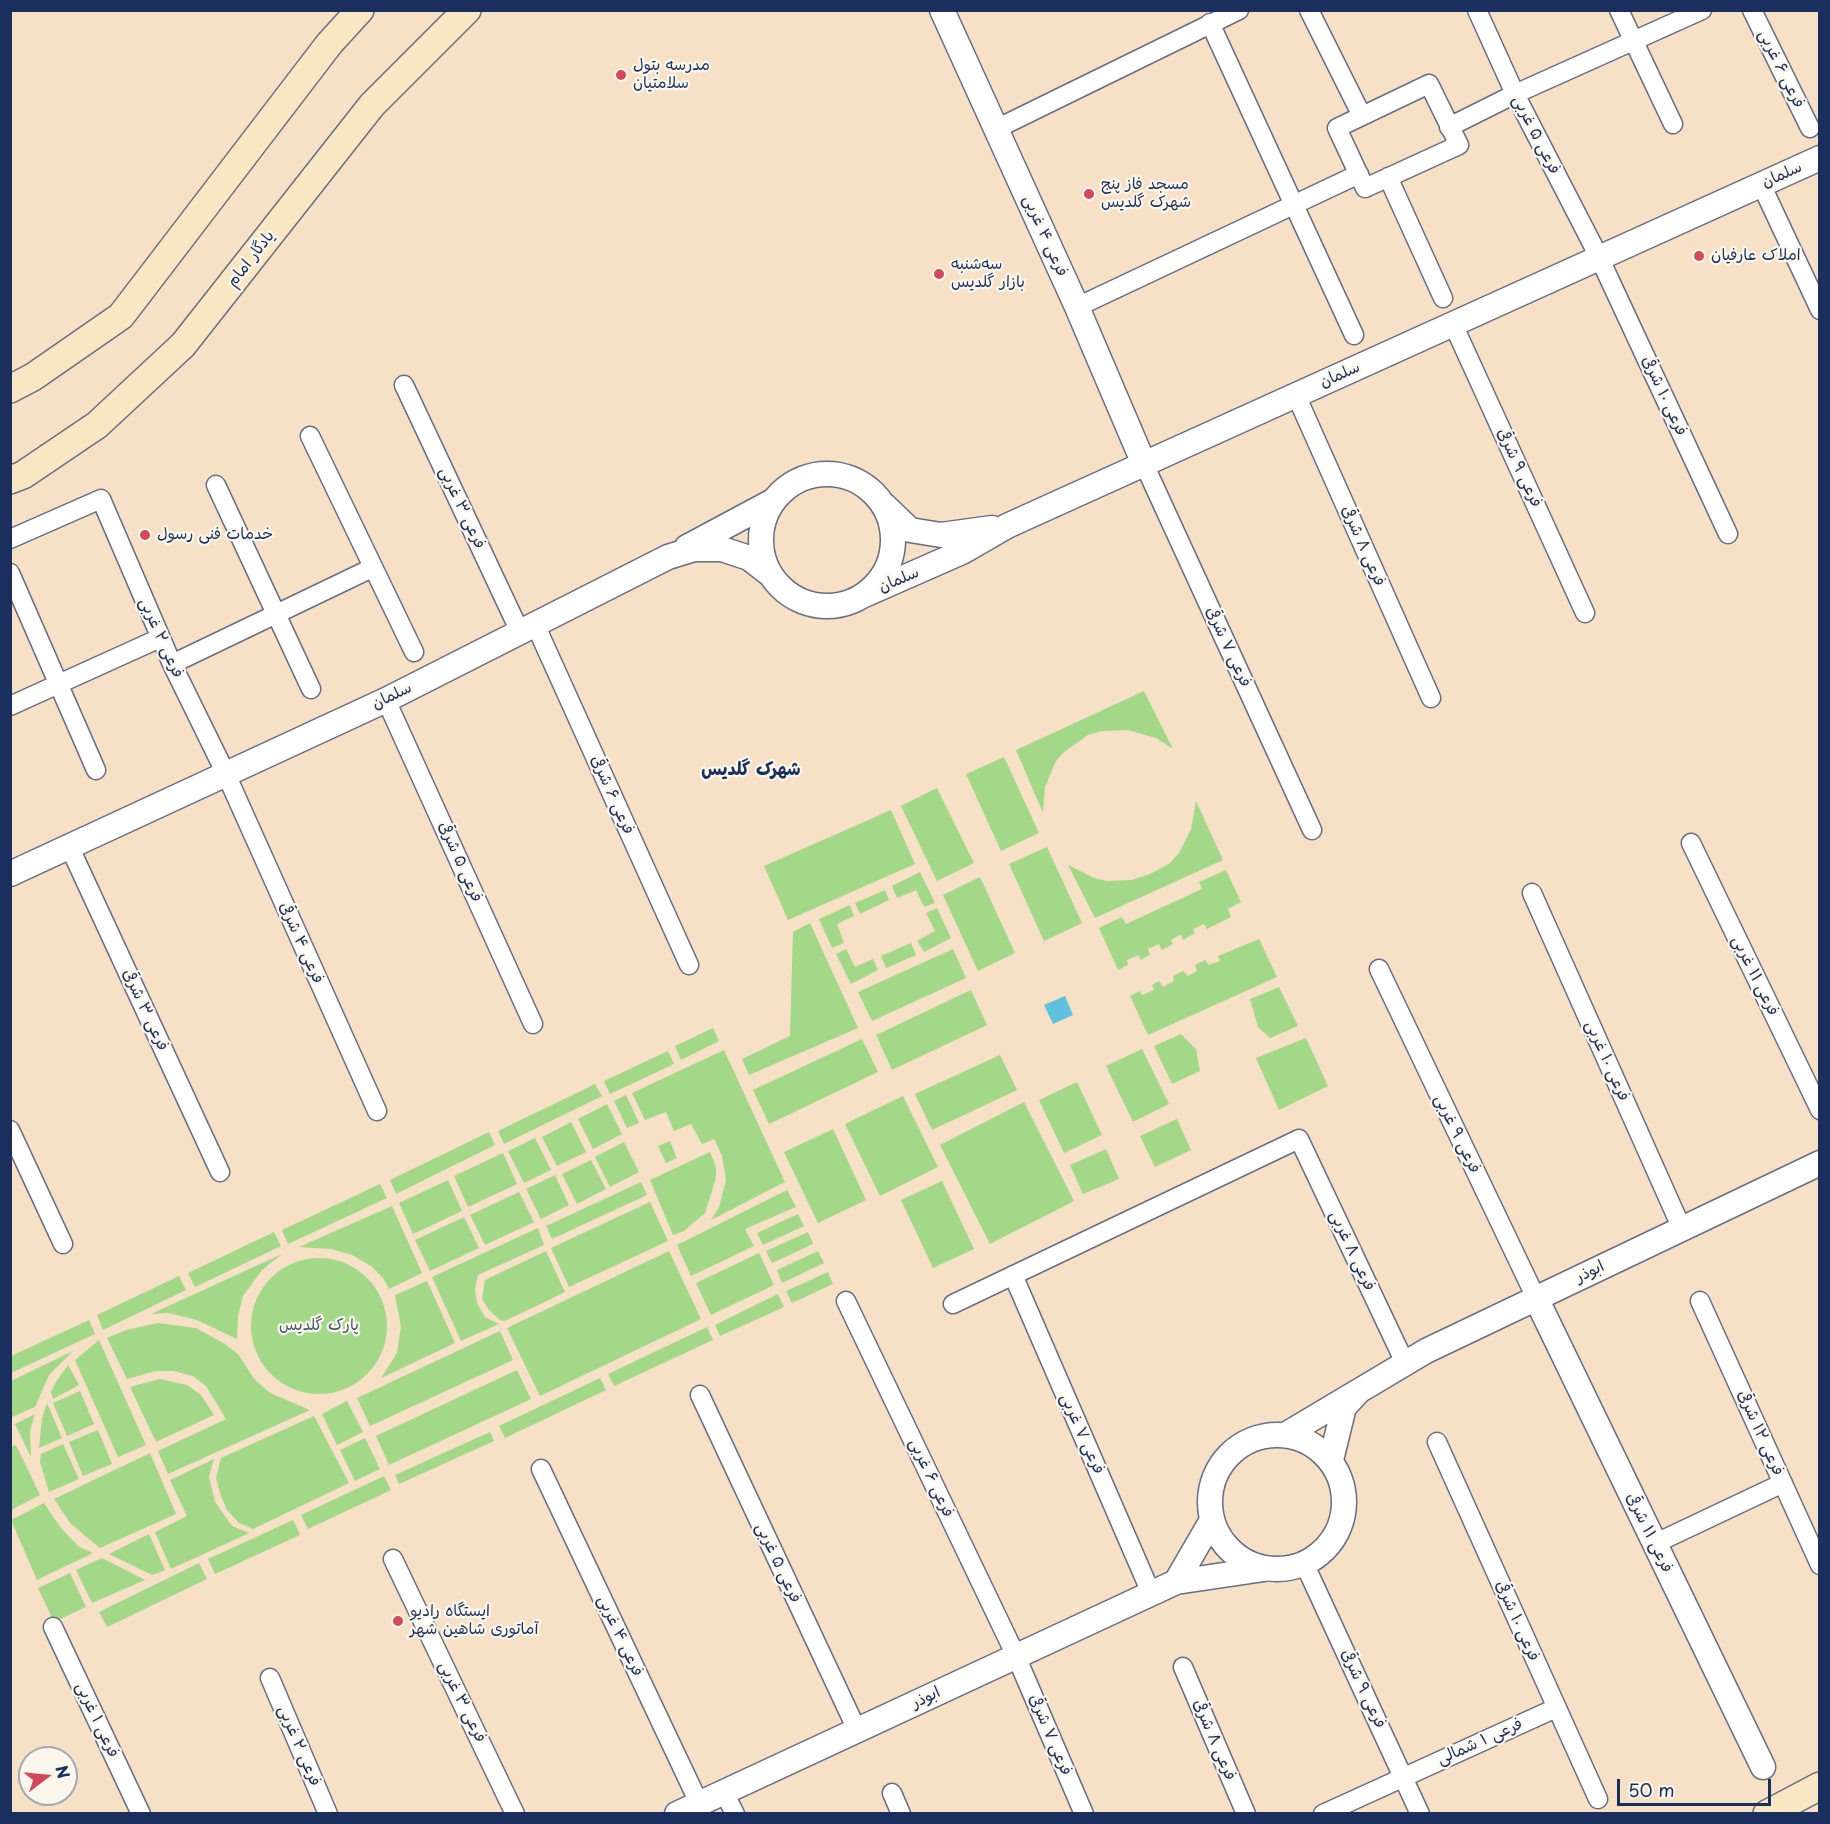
<!DOCTYPE html>
<meta charset="utf-8">
<style>
body{margin:0}
#map{position:relative;width:1830px;height:1824px;overflow:hidden;background:#f6e0c6;font-family:"Playpen Sans",sans-serif}
canvas{display:block}
.frame{position:absolute;inset:0;border:12px solid #1b2f5e;pointer-events:none}
.north{position:absolute;left:18px;top:1746px;width:60px;height:60px;box-sizing:border-box;background:#fbf7ec;border:2px solid #a1a7b3;border-radius:50%;rotate:74deg;font-size:16px;font-weight:700;line-height:24px;text-align:center;color:#1b2f5e}
.north::after{content:'';display:block;margin:auto;width:21px;height:27px;background:#d1495b;clip-path:polygon(50% 0,100% 100%,50% 72%,0 100%)}
.scale{position:absolute;left:1617px;top:1779px;width:154px;height:27px;box-sizing:border-box;border:3px solid #1b2f5e;border-top:0;padding-left:8px;font-size:18px;line-height:21px;white-space:nowrap;color:#1b2f5e;-webkit-text-stroke:4px #fbf7ec;paint-order:stroke}
</style>
<div id="map">
<canvas width="1830" height="1824"></canvas>
<div class="frame"></div>
<div class="north">N</div>
<div class="scale">50 m</div>
</div>
<script>
const ctx = document.querySelector('canvas').getContext('2d');
ctx.lineJoin = 'round';
function fill(path, color) { ctx.fillStyle = color; ctx.fill(path, 'evenodd'); }
const toPath = rows => new Path2D(rows.map(r => 'M' + r).join(''));
function trace(path, color, width, dash) { ctx.strokeStyle = color; ctx.lineWidth = width; ctx.lineCap = dash ? 'butt' : 'round'; ctx.setLineDash(dash || []); ctx.stroke(path); }
function label(font, color, halo, rows, align = 'center') {
  ctx.font = font + ' "Playpen Sans","Playpen Sans Arabic",sans-serif'; ctx.lineWidth = 4.5; ctx.setLineDash([]); ctx.textBaseline = 'middle'; ctx.strokeStyle = halo; ctx.fillStyle = color; for (const [text, x, y, turn = 0] of rows) {
    ctx.save(); ctx.translate(x, y); ctx.rotate((+turn || 0) * Math.PI / 180); ctx.textAlign = isNaN(turn) ? turn : align; if (halo) ctx.strokeText(text, 0, 0); ctx.fillText(text, 0, 0); ctx.restore();
  }
}
fill(toPath([
 [1144,691,1173,749,1156,738,1128,730,1102,731,1088,735,1064,752,1056,761,1045,787,1043,813,1016,750],
 [1004,757,1039,833,1001,851,966,774],
 [937,788,974,863,937,881,901,806],
 [1196,801,1223,860,1095,918,1068,865,1094,878,1107,881,1132,880,1150,874,1169,864,1179,853,1191,829],
 [891,810,915,864,788,920,764,866],
 [1047,847,1082,923,1044,941,1009,864],
 [1226,870,1241,902,1228,909,1231,917,1207,929,1204,924,1193,929,1195,933,1183,940,1181,934,1171,940,1173,944,1162,950,1159,944,1148,949,1150,955,1140,960,1139,955,1127,960,1128,965,1118,970,1099,928,1122,917,1126,924,1202,889,1199,882],
 [920,872,935,903,924,907,916,890,897,898,892,886],
 [980,877,1015,953,978,971,943,895],
 [885,890,889,900,860,914,855,903],
 [850,905,854,916,837,924,844,943,832,948,819,919],
 [937,908,951,938,924,952,917,941,935,931,926,913],
 [810,923,858,1028,749,1075,742,1059,790,1036,793,932],
 [1259,939,1277,977,1148,1035,1130,996,1140,991,1142,995,1154,990,1152,985,1159,981,1163,987,1174,981,1173,976,1183,971,1188,976,1197,971,1195,965,1205,960,1209,965,1220,961,1218,956],
 [911,943,916,955,886,968,881,956],
 [846,949,855,967,873,959,878,970,851,984,836,954],
 [953,949,966,978,872,1021,858,992],
 [1279,987,1298,1026,1270,1038,1258,1027,1250,999],
 [971,990,987,1025,892,1070,876,1035],
 [713,1028,719,1041,681,1060,675,1046],
 [1181,1034,1196,1049,1200,1071,1172,1084,1154,1046],
 [1306,1038,1328,1086,1279,1110,1256,1058],
 [862,1039,878,1072,769,1124,753,1090],
 [1142,1049,1169,1104,1133,1122,1106,1066],
 [724,1050,785,1182,711,1220,719,1207,726,1180,722,1156,714,1139,702,1144,691,1124,674,1131,666,1112,645,1120,632,1093],
 [668,1051,674,1064,610,1094,604,1081],
 [1000,1055,1017,1090,932,1130,915,1094],
 [1077,1082,1102,1135,1064,1153,1039,1100],
 [595,1084,602,1096,504,1144,498,1131],
 [626,1095,639,1123,627,1128,614,1101],
 [903,1096,938,1167,880,1196,845,1124],
 [1024,1102,1074,1201,990,1244,940,1145],
 [607,1104,622,1134,593,1149,578,1119],
 [1177,1119,1191,1150,1155,1167,1140,1136],
 [571,1122,586,1152,557,1166,542,1137],
 [833,1129,866,1200,818,1223,784,1152],
 [489,1132,495,1145,396,1194,390,1180],
 [535,1138,551,1170,524,1183,508,1151],
 [670,1141,677,1158,666,1163,658,1146],
 [624,1142,639,1172,610,1187,595,1157],
 [1106,1149,1119,1179,1083,1194,1070,1165],
 [710,1152,716,1167,716,1178,705,1213,684,1231,673,1235,650,1180],
 [503,1153,517,1184,468,1207,454,1176],
 [591,1160,606,1189,577,1204,562,1174],
 [555,1175,569,1205,541,1219,526,1189],
 [448,1180,462,1211,413,1234,399,1203],
 [942,1181,974,1249,933,1268,901,1200],
 [641,1182,647,1195,552,1239,546,1226],
 [380,1184,387,1198,288,1244,282,1230],
 [787,1190,796,1207,745,1229,754,1246,691,1276,677,1245],
 [519,1192,534,1222,485,1245,470,1215],
 [650,1202,668,1241,569,1287,551,1248],
 [392,1206,422,1273,389,1289,383,1278,371,1266,352,1255,331,1249,299,1247],
 [798,1214,804,1226,763,1245,757,1233],
 [464,1217,479,1248,430,1271,415,1240],
 [538,1228,544,1245,478,1275,475,1289,477,1303,485,1317,499,1324,461,1341,432,1277],
 [274,1232,281,1246,195,1287,188,1273],
 [808,1232,813,1244,772,1263,766,1251],
 [546,1251,565,1292,505,1321,500,1320,489,1310,482,1299,485,1280],
 [669,1251,701,1319,540,1396,507,1328],
 [818,1251,824,1263,782,1283,777,1270],
 [759,1253,774,1285,711,1315,696,1283],
 [282,1254,262,1270,243,1296,238,1316,237,1339,197,1320,168,1313,151,1314],
 '251 1326a68 68 0 1 1 136 0a68 68 0 1 1-136 0Z',
 [828,1272,833,1284,792,1303,786,1291],
 [179,1276,186,1290,103,1330,97,1315],
 [427,1281,455,1343,381,1378,397,1353,399,1339,401,1327,395,1295],
 [778,1294,784,1307,720,1336,715,1325],
 [89,1320,95,1334,11,1373,11,1356],
 [158,1323,196,1328,225,1344,238,1354,255,1380,270,1393,310,1410,168,1474,158,1451,226,1419,206,1386,193,1376,174,1371,156,1371,127,1379,107,1338,126,1330],
 [707,1327,713,1340,614,1386,608,1374],
 [500,1331,513,1360,370,1426,357,1398],
 [99,1340,146,1445,118,1457,75,1360],
 [73,1351,49,1375,35,1407,12,1417,11,1381],
 [68,1365,79,1385,53,1399,51,1392,56,1382],
 [517,1370,531,1399,389,1465,376,1436],
 [600,1378,606,1390,505,1438,499,1426],
 [160,1379,187,1385,201,1395,214,1415,156,1442,130,1387],
 [80,1391,94,1424,67,1436,53,1403],
 [347,1401,363,1432,337,1445,322,1414],
 [47,1403,62,1438,39,1448,42,1418],
 [35,1414,30,1431,31,1457,15,1424],
 [314,1416,349,1483,253,1529,239,1523,227,1510,221,1496,216,1478,221,1458],
 [98,1430,112,1464,83,1476,69,1442],
 [490,1432,494,1441,399,1484,395,1475],
 [365,1438,380,1469,355,1481,340,1450],
 [63,1444,79,1479,49,1492,40,1462,41,1454],
 [16,1445,40,1495,11,1510,11,1447],
 [150,1453,176,1514,100,1548,71,1524,54,1499],
 [214,1459,209,1477,215,1502,232,1526,249,1533,171,1569,155,1532,187,1516,170,1480],
 [384,1476,391,1490,308,1529,301,1515],
 [44,1503,61,1528,79,1547,93,1553,37,1580,11,1520],
 [293,1520,300,1535,215,1574,208,1559],
 [149,1534,165,1570,152,1575,109,1554],
 [102,1558,145,1580,92,1603,76,1570],
 [199,1563,207,1579,107,1627,99,1612],
 [70,1573,86,1607,54,1622,38,1588]
]), '#a2d888');
fill(toPath([
 [1065,996,1073,1015,1053,1024,1044,1005]
]), '#60c1de');
const minor = toPath([
 [1309,10,1362,116],
 [1477,10,1515,94,1599,257,1728,534],
 [1619,10,1673,124],
 [1752,10,1810,128],
 [1210,23,1354,335],
 [1429,84,1459,145,1365,188,1337,128,1429,84],
 [1449,127,1515,94,1702,10],
 [996,129,1239,10],
 [1388,177,1443,298],
 [1761,184,1820,310],
 [1077,307,1359,174],
 [1453,324,1585,613],
 [404,385,520,632],
 [1296,395,1431,698],
 [310,436,414,652],
 [1144,464,1312,830],
 [216,485,311,689],
 [10,539,101,499,172,664,226,774,377,1111],
 [10,573,96,770],
 [535,624,689,965],
 [172,664,372,568],
 [386,700,533,1024],
 [10,706,160,638],
 [1691,843,1820,1110],
 [70,848,220,1172],
 [1532,893,1682,1229],
 [1379,969,1536,1298],
 [10,1130,63,1244],
 [1013,1275,1151,1593],
 [846,1301,1016,1656,1084,1814],
 [1700,1301,1820,1565],
 [953,1304,1299,1139,1405,1363],
 [700,1395,857,1730],
 [1437,1442,1598,1799],
 [541,1469,699,1803],
 [1654,1544,1783,1483],
 [393,1559,515,1814],
 [1305,1565,1420,1814],
 [53,1627,141,1814],
 [1183,1667,1246,1814],
 [270,1678,328,1814],
 [724,1792,735,1814],
 [892,1793,901,1814],
 [1323,1814,1556,1708]
]);
const tertiary = toPath([
 [942,10,1077,307,1144,464],
 '761 540a66 66 0 1 1 132 0a66 66 0 1 1-132 0Z',
 [885,506,910,530,941,535,992,528],
 [687,547,773,501],
 [862,596,962,552,1007,526,1820,158],
 [10,874,386,700,668,557,694,549,722,549,749,558,771,575],
 [1536,1298,1763,1767],
 '1210 1502a67 67 0 1 1 134 0a67 67 0 1 1-134 0Z',
 [1285,1435,1426,1351,1820,1163],
 [1331,1460,1344,1407,1358,1392],
 [1176,1582,1212,1520],
 [677,1814,1176,1582,1264,1569]
]);
const secondary = toPath([
 [10,389,33,377,121,316,329,44,360,10],
 [10,480,23,475,97,425,183,345,372,105,467,10],
 [1767,1814,1820,1786]
]);
trace(minor, '#686d82', 21);
trace(tertiary, '#686d82', 27);
trace(secondary, '#686d82', 30);
trace(minor, '#fff', 18);
trace(tertiary, '#fff', 24);
trace(secondary, '#f9e7c3', 27);
for (const [x, y, r, color] of [
 [621,75,6,"#d1495b"],
 [1089,194,6,"#d1495b"],
 [1699,256,6,"#d1495b"],
 [939,274,6,"#d1495b"],
 [145,535,6,"#d1495b"],
 [398,1621,6,"#d1495b"]
]) { const dot = new Path2D(); dot.arc(x, y, r, 0, 2 * Math.PI); ctx.fillStyle = color; ctx.fill(dot); trace(dot, '#fbf7ec', 2); }
label('16px', '#1b2f5e', '#fbf7ec', [
 ["مدرسه بتول",633,66],
 ["سلامتیان",633,84],
 ["مسجد فاز پنج",1101,185],
 ["شهرک گلدیس",1101,203],
 ["املاک عارفیان",1711,256],
 ["سه‌شنبه",951,265],
 ["بازار گلدیس",951,283],
 ["خدمات فنی رسول",157,535],
 ["ایستگاه رادیو",410,1612],
 ["آماتوری شاهین شهر",410,1630]
], 'left');
label('16px', '#1b2f5e', '#fbf7ec', [
 ["فرعی ۶ غربی",1781,69,64],
 ["فرعی ۵ غربی",1536,135,63],
 ["سلمان",1782,175,-24],
 ["فرعی ۴ غربی",1045,236,66],
 ["یادگار امام",251,259,-52],
 ["سلمان",1340,375,-24],
 ["فرعی ۱۰ شرقی",1664,396,65],
 ["فرعی ۹ شرقی",1519,468,65],
 ["فرعی ۳ غربی",462,508,65],
 ["فرعی ۸ شرقی",1363,546,66],
 ["سلمان",899,580,-23],
 ["فرعی ۲ غربی",161,638,66],
 ["فرعی ۷ شرقی",1228,647,65],
 ["سلمان",392,696,-26],
 ["فرعی ۶ شرقی",612,795,66],
 ["فرعی ۵ شرقی",460,862,66],
 ["فرعی ۴ شرقی",301,943,66],
 ["فرعی ۱۱ غربی",1755,976,64],
 ["فرعی ۳ شرقی",145,1010,65],
 ["فرعی ۱۰ غربی",1607,1061,66],
 ["فرعی ۹ غربی",1457,1134,64],
 ["فرعی ۸ غربی",1352,1251,65],
 ["ابوذر",1590,1272,-26],
 ["فرعی ۱۲ شرقی",1760,1433,66],
 ["فرعی ۷ غربی",1082,1434,66],
 ["فرعی ۶ غربی",931,1478,65],
 ["فرعی ۱۱ شرقی",1649,1533,64],
 ["فرعی ۵ غربی",778,1563,65],
 ["فرعی ۱۰ شرقی",1517,1621,66],
 ["فرعی ۴ غربی",620,1636,65],
 ["فرعی ۹ شرقی",1363,1689,65],
 ["ابوذر",926,1698,-25],
 ["فرعی ۳ غربی",462,1702,64],
 ["فرعی ۱ غربی",97,1720,65],
 ["فرعی ۷ شرقی",1050,1735,67],
 ["فرعی ۸ شرقی",1214,1740,67],
 ["فرعی ۱ شمالی",1480,1742,-24],
 ["فرعی ۲ غربی",299,1746,67]
]);
label('16px', '#3d5968', '#fbf7ec', [
 ["پارک گلدیس",319,1326]
]);
label('bold 18px', '#1b2f5e', '#fbf7ec', [
 ["شهرک گلدیس",751,770]
]);
</script>
